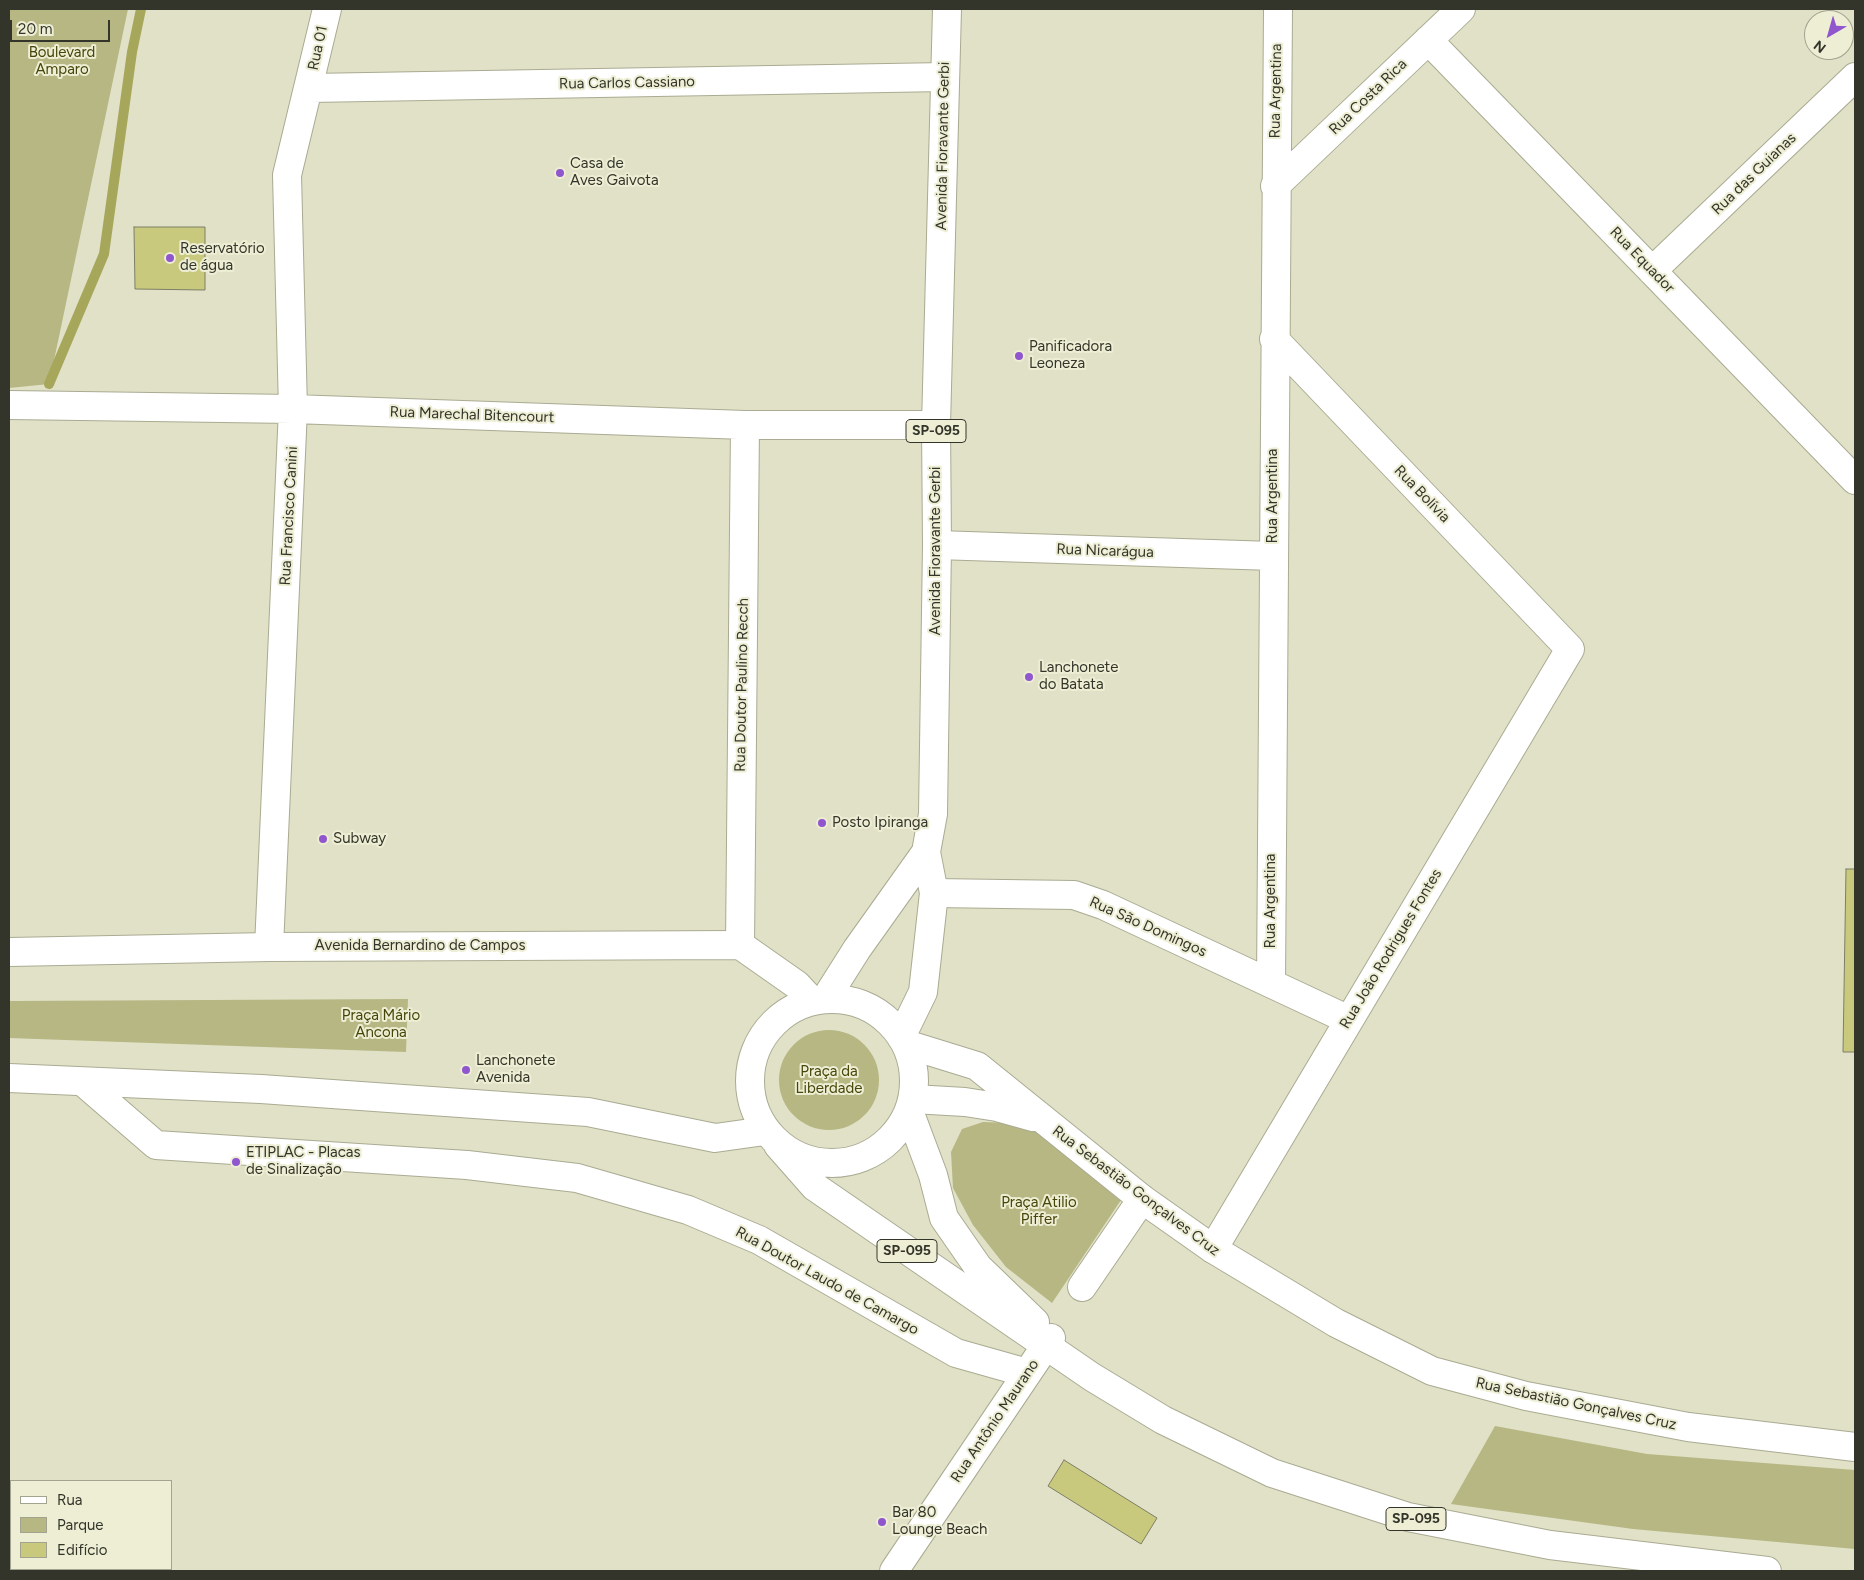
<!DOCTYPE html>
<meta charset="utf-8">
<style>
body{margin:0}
#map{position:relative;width:1864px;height:1580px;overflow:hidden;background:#e0e1c7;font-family:Figtree,sans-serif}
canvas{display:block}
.frame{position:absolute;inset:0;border:10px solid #34352a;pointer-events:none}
.legend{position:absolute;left:10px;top:1480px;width:162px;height:90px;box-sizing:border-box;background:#edeed4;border:1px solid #a3a490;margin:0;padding:6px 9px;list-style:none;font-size:15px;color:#34352a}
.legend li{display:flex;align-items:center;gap:10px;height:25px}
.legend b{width:25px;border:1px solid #a3a490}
.north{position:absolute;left:1804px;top:10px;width:50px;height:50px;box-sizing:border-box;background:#edeed4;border:1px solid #a3a490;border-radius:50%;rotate:218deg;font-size:14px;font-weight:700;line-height:20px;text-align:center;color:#34352a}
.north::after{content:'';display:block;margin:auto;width:18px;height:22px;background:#8f56cd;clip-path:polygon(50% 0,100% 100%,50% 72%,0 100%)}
.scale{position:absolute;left:10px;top:20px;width:100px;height:22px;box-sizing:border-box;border:2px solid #34352a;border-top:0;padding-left:6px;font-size:15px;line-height:18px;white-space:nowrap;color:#34352a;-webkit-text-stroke:4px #edeed4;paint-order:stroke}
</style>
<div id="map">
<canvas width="1864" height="1580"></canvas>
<div class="frame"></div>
<ul class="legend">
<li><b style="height:6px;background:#fff"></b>Rua</li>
<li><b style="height:14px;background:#b6b783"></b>Parque</li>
<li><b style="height:14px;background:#c9c97d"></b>Edifício</li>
</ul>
<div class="north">N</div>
<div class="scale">20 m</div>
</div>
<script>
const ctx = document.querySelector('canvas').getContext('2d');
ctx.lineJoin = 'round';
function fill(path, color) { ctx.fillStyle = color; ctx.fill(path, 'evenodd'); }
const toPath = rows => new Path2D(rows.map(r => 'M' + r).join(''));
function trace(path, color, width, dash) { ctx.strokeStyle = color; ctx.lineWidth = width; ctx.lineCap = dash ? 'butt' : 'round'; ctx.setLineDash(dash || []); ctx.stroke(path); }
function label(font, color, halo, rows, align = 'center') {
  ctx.font = font + ' Figtree,sans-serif'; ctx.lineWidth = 4; ctx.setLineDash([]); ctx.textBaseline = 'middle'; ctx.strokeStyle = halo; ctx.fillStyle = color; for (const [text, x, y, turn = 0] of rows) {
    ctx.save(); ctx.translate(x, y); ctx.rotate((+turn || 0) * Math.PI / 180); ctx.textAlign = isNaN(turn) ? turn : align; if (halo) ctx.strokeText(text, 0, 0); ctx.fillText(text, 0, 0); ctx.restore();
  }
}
fill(toPath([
 [9,9,128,9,49,384,9,388],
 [408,999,406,1052,9,1038,9,1001],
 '779 1080a50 50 0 1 1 100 0a50 50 0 1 1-100 0Z',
 [983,1122,1010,1123,1037,1130,1121,1200,1052,1303,1006,1267,973,1225,953,1188,951,1152,962,1129],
 [1495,1426,1647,1454,1855,1470,1855,1549,1633,1529,1451,1504]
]), '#b6b783');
trace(toPath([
 [49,384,104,254,132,52,141,9]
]), '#a7a75c', 10);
const building = toPath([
 [134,227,205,227,205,290,135,289,134,227],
 [1846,869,1855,869,1855,1052,1843,1052,1846,869],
 [1064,1460,1157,1518,1141,1544,1048,1486,1064,1460]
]);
fill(building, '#c9c97d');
trace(building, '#7d7e66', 1);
const minor = toPath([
 [1428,40,1855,480],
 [310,88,945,77],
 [1275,186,1461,9],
 [1652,271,1855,77],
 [9,405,293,409,745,425,936,425],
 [937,545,1273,556],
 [934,893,1074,895,1103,905,1349,1020],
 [740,945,745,425],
 [269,947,293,409,287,175,327,9],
 [1271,983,1278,9],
 [83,1082,156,1145,467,1165,577,1178,688,1210,759,1240,956,1353,1027,1373],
 [1213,1249,1570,649,1274,339],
 [1082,1287,1142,1199]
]);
const tertiary = toPath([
 [9,952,269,947,740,945,797,985,811,1000],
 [906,1044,977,1066,1142,1199,1213,1249,1336,1323,1432,1371,1526,1396,1688,1427,1855,1447],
 [9,1078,261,1089,588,1112,715,1138,765,1131],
 [913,1099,965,1102,997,1107,1033,1117],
 [894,1571,1051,1338]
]);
const primary = toPath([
 [826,998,857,949,926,852],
 '750 1081a82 82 0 1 1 164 0a82 82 0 1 1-164 0Z',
 [901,1037,923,992,934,893,926,852,933,814,937,545,936,425,947,9],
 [909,1111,933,1175,944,1218,978,1267,1035,1322],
 [778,1145,815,1187,1092,1377,1163,1420,1272,1473,1408,1517,1550,1545,1767,1571]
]);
trace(minor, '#aaab92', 30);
trace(tertiary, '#aaab92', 30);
trace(primary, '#aaab92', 30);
trace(minor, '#fff', 28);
trace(tertiary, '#fff', 28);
trace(primary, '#fff', 28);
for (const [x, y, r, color] of [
 [560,173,5,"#8f56cd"],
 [170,258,5,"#8f56cd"],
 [1019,356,5,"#8f56cd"],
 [1029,677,5,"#8f56cd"],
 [822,823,5,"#8f56cd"],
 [323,839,5,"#8f56cd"],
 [466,1070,5,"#8f56cd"],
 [236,1162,5,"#8f56cd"],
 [882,1522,5,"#8f56cd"]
]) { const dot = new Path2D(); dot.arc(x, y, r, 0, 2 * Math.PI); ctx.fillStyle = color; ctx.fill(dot); trace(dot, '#edeed4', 2); }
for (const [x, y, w] of [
 [936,431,60],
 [907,1251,60],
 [1416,1519,60]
]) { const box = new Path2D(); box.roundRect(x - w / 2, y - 11.5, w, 23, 4); ctx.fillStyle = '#edeed4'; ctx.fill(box); trace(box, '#34352a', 1); }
label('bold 14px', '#34352a', null, [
 ["SP-095",936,431],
 ["SP-095",907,1251],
 ["SP-095",1416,1519]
]);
label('15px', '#34352a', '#edeed4', [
 ["Rua 01",318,48,-78],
 ["Rua Carlos Cassiano",627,83,-1],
 ["Rua Argentina",1276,91,-89],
 ["Rua Costa Rica",1368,97,-44],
 ["Avenida Fioravante Gerbi",943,146,-89],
 ["Rua das Guianas",1754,174,-44],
 ["Rua Equador",1642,260,46],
 ["Rua Marechal Bitencourt",472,415,2],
 ["Rua Bolívia",1422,494,46],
 ["Rua Argentina",1273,496,-90],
 ["Rua Francisco Canini",289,516,-87],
 ["Avenida Fioravante Gerbi",936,551,-90],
 ["Rua Nicarágua",1105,551,2],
 ["Rua Doutor Paulino Recch",742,685,-89],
 ["Rua Argentina",1271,901,-90],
 ["Rua São Domingos",1148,927,24],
 ["Avenida Bernardino de Campos",420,946],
 ["Rua João Rodrigues Fontes",1391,949,-59],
 ["Rua Sebastião Gonçalves Cruz",1136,1191,37],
 ["Rua Doutor Laudo de Camargo",827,1281,29],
 ["Rua Sebastião Gonçalves Cruz",1576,1404,12],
 ["Rua Antônio Maurano",995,1421,-56]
]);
label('15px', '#47460a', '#edeed4', [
 ["Boulevard",62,53],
 ["Amparo",62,70],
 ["Praça Mário",381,1016],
 ["Ancona",381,1033],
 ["Praça da",829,1072],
 ["Liberdade",829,1089],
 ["Praça Atilio",1039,1203],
 ["Piffer",1039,1220]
]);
label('15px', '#34352a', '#edeed4', [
 ["Casa de",570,164],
 ["Aves Gaivota",570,181],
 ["Reservatório",180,249],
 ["de água",180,266],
 ["Panificadora",1029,347],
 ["Leoneza",1029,364],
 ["Lanchonete",1039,668],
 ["do Batata",1039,685],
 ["Posto Ipiranga",832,823],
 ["Subway",333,839],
 ["Lanchonete",476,1061],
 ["Avenida",476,1078],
 ["ETIPLAC - Placas",246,1153],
 ["de Sinalização",246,1170],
 ["Bar 80",892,1513],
 ["Lounge Beach",892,1530]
], 'left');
</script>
